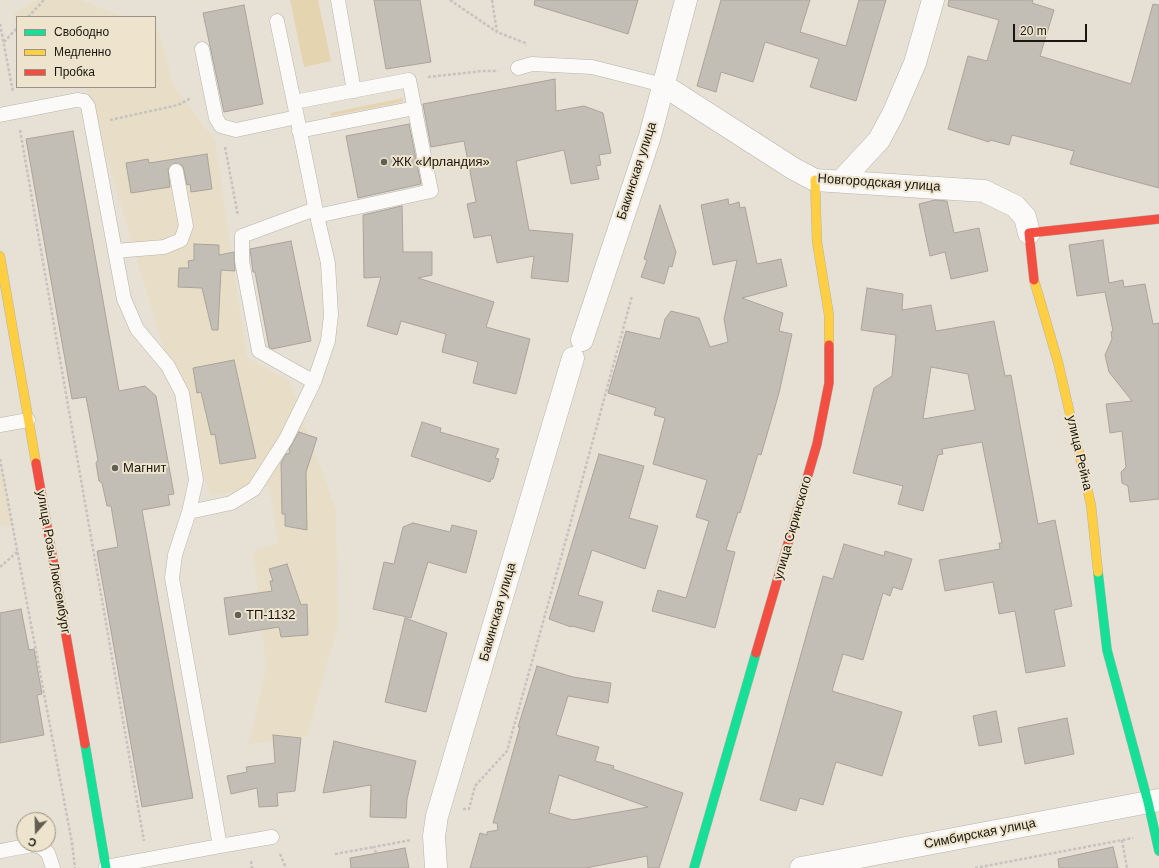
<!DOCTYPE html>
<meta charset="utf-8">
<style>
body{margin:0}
#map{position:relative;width:1159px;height:868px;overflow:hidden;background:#e7e1d5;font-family:Arial,sans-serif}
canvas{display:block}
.legend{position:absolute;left:16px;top:16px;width:140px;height:72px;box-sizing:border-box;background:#eee4ce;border:1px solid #9a9282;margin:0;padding:5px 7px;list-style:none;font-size:12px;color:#1b170f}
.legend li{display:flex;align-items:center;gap:8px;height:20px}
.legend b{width:20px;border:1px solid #9a9282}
.north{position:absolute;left:16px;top:812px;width:40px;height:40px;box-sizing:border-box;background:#eee4ce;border:1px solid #9a9282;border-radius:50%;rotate:200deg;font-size:11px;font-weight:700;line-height:16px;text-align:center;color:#1b170f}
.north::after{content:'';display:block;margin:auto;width:14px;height:18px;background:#625e54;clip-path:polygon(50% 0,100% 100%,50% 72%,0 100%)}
.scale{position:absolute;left:1013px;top:24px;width:74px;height:18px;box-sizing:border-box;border:2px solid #1b170f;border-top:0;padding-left:5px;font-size:12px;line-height:14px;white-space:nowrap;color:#1b170f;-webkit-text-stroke:3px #eee4ce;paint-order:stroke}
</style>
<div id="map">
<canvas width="1159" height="868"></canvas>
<ul class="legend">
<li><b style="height:5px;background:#16e098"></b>Свободно</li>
<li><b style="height:5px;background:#ffcf43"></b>Медленно</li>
<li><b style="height:5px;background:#f24e42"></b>Пробка</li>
</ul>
<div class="north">С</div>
<div class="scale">20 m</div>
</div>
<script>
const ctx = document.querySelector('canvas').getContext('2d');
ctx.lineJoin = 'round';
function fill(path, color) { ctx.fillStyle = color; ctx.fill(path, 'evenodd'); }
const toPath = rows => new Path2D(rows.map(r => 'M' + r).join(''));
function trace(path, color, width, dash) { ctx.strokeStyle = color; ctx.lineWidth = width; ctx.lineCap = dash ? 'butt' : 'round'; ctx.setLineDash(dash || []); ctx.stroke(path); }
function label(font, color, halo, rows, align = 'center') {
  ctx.font = font + ' Arial,sans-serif'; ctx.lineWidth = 4; ctx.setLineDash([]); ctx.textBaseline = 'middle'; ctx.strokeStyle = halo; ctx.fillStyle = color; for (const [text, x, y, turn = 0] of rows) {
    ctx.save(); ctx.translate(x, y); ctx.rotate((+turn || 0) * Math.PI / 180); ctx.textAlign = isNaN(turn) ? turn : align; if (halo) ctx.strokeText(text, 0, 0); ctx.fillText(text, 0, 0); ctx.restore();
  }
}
fill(toPath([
 [37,0,80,0,124,17,17,17,17,29,14,13],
 [155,29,159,31,173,84,215,141,247,357,289,381,336,510,338,625,307,737,249,744,266,667,253,551,278,543,269,486,210,496,150,304,86,87,155,87],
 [0,461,12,525,0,527]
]), '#e8dec8');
fill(toPath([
 [290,0,318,0,331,61,304,67],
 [403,98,403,102,331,116,330,113]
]), '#e5d4b0');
const building = toPath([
 [374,0,420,0,431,62,386,69,374,0],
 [535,0,638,0,628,34,534,5,535,0],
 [721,0,810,0,800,32,846,46,859,0,886,0,856,101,810,87,819,59,765,42,753,82,721,72,716,92,697,86,721,0],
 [949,0,1033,0,1032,3,1054,10,1040,56,1131,84,1153,4,1159,5,1159,188,1070,164,1074,151,1012,135,1009,145,990,140,989,142,948,129,968,56,987,61,999,20,948,6,949,0],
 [244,5,263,104,224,112,203,13,244,5],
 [555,79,556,111,584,106,603,113,611,153,599,155,601,165,596,166,599,179,571,184,564,150,516,161,529,230,573,234,568,282,531,278,534,256,497,263,491,235,474,238,467,204,476,202,464,141,431,147,423,104,555,79],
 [409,124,421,184,358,198,346,136,409,124],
 [73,131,119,391,145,386,156,396,174,494,168,495,170,505,142,510,193,798,142,807,97,551,118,547,111,506,107,506,102,483,99,481,96,463,98,460,86,397,72,399,26,139,73,131],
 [207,154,212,189,191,192,190,184,187,185,183,166,175,163,168,169,170,187,131,193,126,163,148,159,149,163,207,154],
 [728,199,729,205,739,202,740,208,745,207,757,264,781,259,787,286,742,298,783,313,779,331,792,334,779,393,761,455,758,454,740,513,738,512,726,550,735,552,715,628,652,611,658,590,686,598,709,521,696,517,707,480,653,464,665,418,654,415,656,408,608,393,626,331,660,339,665,319,671,311,699,318,710,347,728,342,724,319,737,260,713,265,701,205,728,199],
 [935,200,947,201,954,233,979,228,988,271,951,279,945,252,930,256,919,204,935,200],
 [660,205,676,252,672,267,669,266,664,284,641,277,647,260,644,259,660,205],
 [402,206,403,252,432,252,432,275,418,278,494,302,486,327,530,339,516,394,473,383,478,362,442,352,446,334,401,321,397,335,367,326,381,277,364,278,363,215,402,206],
 [1103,240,1109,283,1123,280,1124,287,1145,284,1153,324,1159,323,1159,499,1130,502,1128,486,1122,483,1121,472,1126,467,1122,431,1110,433,1106,404,1132,401,1109,372,1105,355,1112,339,1111,332,1113,331,1105,292,1077,296,1069,245,1103,240],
 [291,241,311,341,272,349,269,347,255,272,253,272,250,249,291,241],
 [194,244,219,245,219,255,234,252,235,271,221,270,218,330,212,330,202,288,178,287,179,268,189,268,188,261,194,260,194,244],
 [867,288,903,294,902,310,931,305,936,331,994,321,1005,376,1011,375,1038,524,1055,520,1072,606,1054,610,1065,666,1026,673,1015,611,999,614,993,582,945,591,939,560,1000,549,999,543,1002,543,982,442,942,449,943,454,938,455,923,511,898,504,903,486,853,473,874,388,892,376,896,335,861,330,867,288],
 [931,367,968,374,975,410,923,419,931,367],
 [234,360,256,458,220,464,215,434,211,435,201,392,197,393,193,368,234,360],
 [422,422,441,428,440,432,499,449,495,458,499,459,493,479,491,479,490,482,411,456,422,422],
 [299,432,317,438,306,472,307,530,285,526,285,514,282,514,281,463,286,454,290,453,289,449,299,432],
 [599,454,644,466,629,518,658,526,645,569,592,550,578,595,603,602,594,632,572,626,571,627,549,619,599,454],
 [413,523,450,532,452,525,477,531,466,573,428,562,411,618,373,609,384,562,394,564,403,527,413,523],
 [844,544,884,556,885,551,912,559,902,590,893,587,890,596,883,593,863,660,843,654,832,691,902,712,882,776,836,762,823,805,800,798,796,811,760,800,823,576,833,579,844,544],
 [287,564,301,605,307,604,308,635,281,637,279,627,229,635,224,598,272,591,270,581,273,581,269,569,287,564],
 [21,609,29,650,34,649,42,694,37,695,44,735,0,743,0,613,21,609],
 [405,618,447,633,426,712,385,702,405,618],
 [537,666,573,677,611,683,608,703,568,696,556,735,599,747,595,761,614,766,613,769,683,793,659,868,648,868,647,856,586,868,470,868,480,833,487,835,487,832,498,830,497,823,493,823,520,727,518,727,537,666],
 [559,775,648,807,573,820,549,813,559,775],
 [996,711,1002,742,979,746,973,716,996,711],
 [1067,718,1074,754,1025,764,1018,728,1067,718],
 [273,735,301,738,295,791,277,793,278,806,259,807,257,788,231,794,227,776,247,772,246,767,275,763,273,735],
 [334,741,416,761,407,799,406,818,370,817,371,785,323,793,334,741],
 [1113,847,1118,868,1059,868,1058,859,1113,847],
 [405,848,409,868,351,868,350,858,405,848]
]);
fill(building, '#c3beb5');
trace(building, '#a9a49b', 1);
const lane = toPath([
 [338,0,354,91],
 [277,21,294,102],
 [202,49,216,118,221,126,236,130,297,117],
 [518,68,532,64,592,67,663,85],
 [0,115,77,100,84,101,88,106,124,299,137,329,168,366,182,393,196,480,189,512,175,555,172,578,220,846,106,867],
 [299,131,415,108],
 [115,251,164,247,181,240,186,226,176,171],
 [314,382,259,351,242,261,242,236,315,209],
 [0,425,28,420],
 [189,512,231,503,254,489,286,439,314,382,328,341,331,315,328,263,317,216,294,102,409,80,431,191,317,216],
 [220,846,272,837],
 [0,851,32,845,41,847,48,853,53,868]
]);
const street = toPath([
 [663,85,794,169,815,180,984,191,1015,206,1025,217,1029,233],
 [842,180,879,140,893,114,915,63,933,0],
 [582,340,650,136,686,0],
 [436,868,434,836,437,816,573,358],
 [801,868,1159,800]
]);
const fast = toPath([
 [1098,572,1107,650,1148,802,1159,851],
 [85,744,106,868],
 [694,868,756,653]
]);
const slow = toPath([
 [815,180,817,242,829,315,829,345],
 [0,256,36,463],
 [1034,280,1058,362,1091,505,1098,572]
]);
const jam = toPath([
 [1034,280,1029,233,1159,219],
 [36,463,85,744],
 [756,653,817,444,829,383,829,345]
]);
trace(lane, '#b6b2a8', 15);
trace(street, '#b6b2a8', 23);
trace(fast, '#b6b2a8', 10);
trace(slow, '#b6b2a8', 10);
trace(jam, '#b6b2a8', 10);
trace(toPath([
 [450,0,497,32],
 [492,0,497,32,525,43,526,46],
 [28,17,44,0],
 [0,24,13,92],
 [4,42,17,28],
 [428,77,483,71,498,71],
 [110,120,178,105,191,98],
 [20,130,144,841],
 [225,147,238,216],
 [0,459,72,843,75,868],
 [0,567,17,552],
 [463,809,469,809,475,786,507,751,564,547,632,296],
 [1122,840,1127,868],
 [376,853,374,847,411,840],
 [280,854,286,868],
 [335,854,374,847],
 [251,861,252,868],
 [975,868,1133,838]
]), '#c5c2bf', 2.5, [3, 2]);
trace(lane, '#fbfaf9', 14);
trace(street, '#fbfaf9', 22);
trace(fast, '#16e098', 9);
trace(slow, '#ffcf43', 9);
trace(jam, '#f24e42', 9);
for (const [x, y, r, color] of [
 [384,162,4,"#625e54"],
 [115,468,4,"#625e54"],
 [238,615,4,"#625e54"]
]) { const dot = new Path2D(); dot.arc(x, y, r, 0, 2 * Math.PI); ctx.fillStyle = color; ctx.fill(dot); trace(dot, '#eee4ce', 1.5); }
label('13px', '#1b170f', '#eee4ce', [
 ["ЖК «Ирландия»",392,162],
 ["Магнит",123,468],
 ["ТП-1132",246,615]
], 'left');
label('13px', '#1b170f', '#eee4ce', [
 ["Бакинская улица",637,171,-72],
 ["Новгородская улица",879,183,4],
 ["улица Рейна",1079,453,77],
 ["улица Скринского",793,528,-74],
 ["улица Розы Люксембург",53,562,80],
 ["Бакинская улица",498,612,-74],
 ["Симбирская улица",980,834,-11]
]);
</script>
